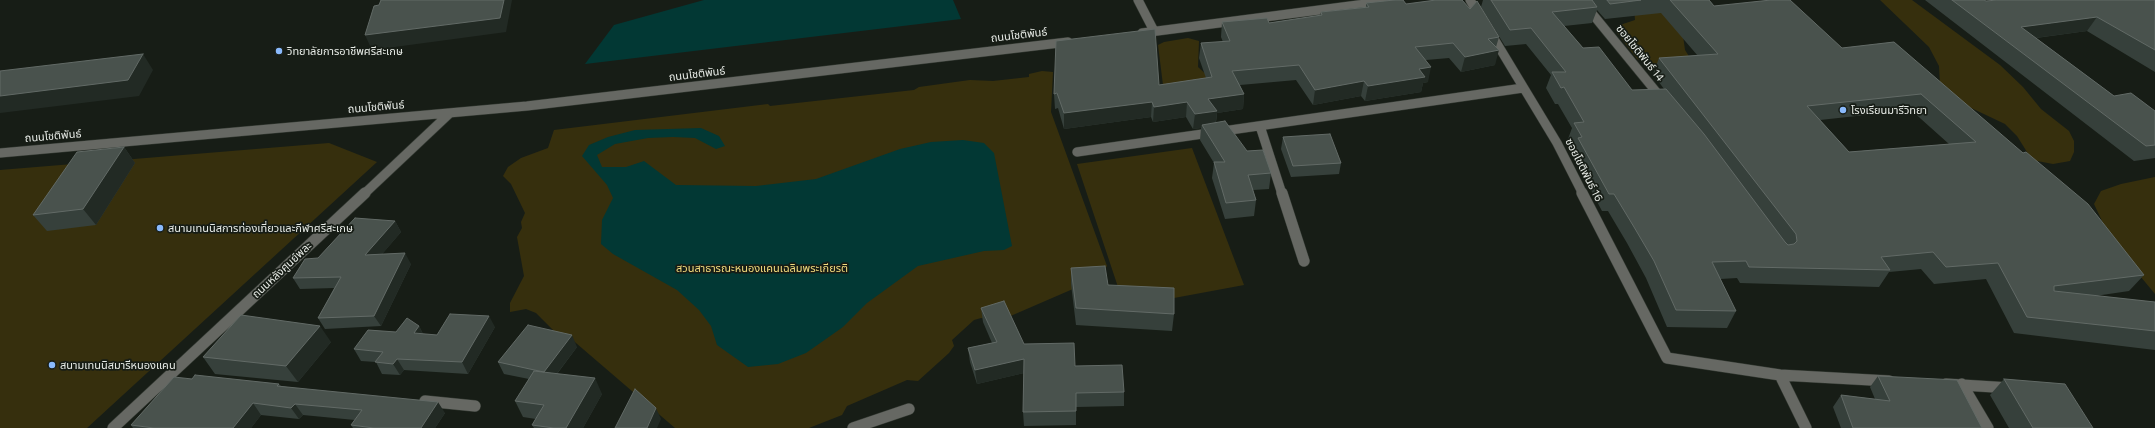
<!DOCTYPE html>
<meta charset="utf-8">
<style>
body{margin:0}
canvas{display:block;background:#171d16}
</style>
<canvas width="2155" height="428"></canvas>
<script>
const ctx = document.querySelector('canvas').getContext('2d');
ctx.lineJoin = 'round';
function fill(path, color) { ctx.fillStyle = color; ctx.fill(path, 'evenodd'); }
const toPath = rows => new Path2D(rows.map(r => 'M' + r).join(''));
function trace(path, color, width, dash) { ctx.strokeStyle = color; ctx.lineWidth = width; ctx.lineCap = dash ? 'butt' : 'round'; ctx.setLineDash(dash || []); ctx.stroke(path); }
function label(font, color, halo, rows, align = 'center') {
  ctx.font = font + ' Commissioner,"Noto Sans Thai",sans-serif'; ctx.lineWidth = 3.5; ctx.setLineDash([]); ctx.textBaseline = 'middle'; ctx.strokeStyle = halo; ctx.fillStyle = color; for (const [text, x, y, turn = 0] of rows) {
    ctx.save(); ctx.translate(x, y); ctx.rotate((+turn || 0) * Math.PI / 180); ctx.textAlign = isNaN(turn) ? turn : align; if (halo) ctx.strokeText(text, 0, 0); ctx.fillText(text, 0, 0); ctx.restore();
  }
}
fill(toPath([
 [1880,0,1912,0,2000,65,2023,87,2041,109,2069,131,2074,141,2074,152,2070,161,2053,164,2032,160,2017,136,2005,124,1967,106,1940,84,1939,66,1929,47],
 [1634,7,1659,7,1682,29,1685,50,1692,61,1658,67,1637,59,1615,30,1620,25,1635,20],
 [1188,38,1199,41,1198,67,1212,80,1164,93,1158,45,1164,42],
 [1042,71,1053,72,1051,112,1107,266,1096,279,999,321,981,318,974,320,952,340,954,346,949,353,918,381,907,380,847,406,842,415,809,428,675,428,569,337,554,331,536,313,526,309,510,312,510,303,524,276,517,237,522,228,521,222,525,213,511,184,503,176,508,167,521,158,548,148,554,130,768,104,770,106,914,90,919,87,970,80,993,81,1029,77,1029,74],
 [329,143,377,162,87,428,0,428,0,170],
 [1192,148,1244,285,1174,298,1121,296,1077,164],
 [2155,177,2155,294,2112,242,2094,204,2101,191,2121,184]
]), '#362f0d');
fill(toPath([
 [704,0,953,0,961,19,585,64,614,25],
 [701,128,719,136,725,146,716,149,695,138,673,137,648,138,615,144,597,155,602,167,626,167,644,161,676,185,756,186,816,179,900,149,931,142,963,140,984,143,994,153,1012,246,1004,250,984,251,918,266,867,303,843,327,806,353,778,364,748,367,717,345,711,326,699,310,677,290,613,254,601,244,602,220,613,198,607,185,582,156,589,145,608,137,635,130]
]), '#023834');
const minorFar1 = toPath([
 [1138,0,1154,31],
 [1470,0,1480,17],
 [1581,0,1662,99],
 [1490,32,1557,143,1583,194],
 [1142,33,1396,0],
 [1260,126,1282,194],
 [1077,152,1523,88],
 [0,153,527,106,1068,42],
 [364,194,450,113]
]);
const minor = toPath([
 [1282,193,1304,261],
 [1582,193,1667,358,1780,375,1889,381],
 [1780,375,1806,428],
 [1946,384,2010,388],
 [1962,384,1988,428],
 [425,401,475,406],
 [113,428,365,193],
 [853,428,909,409]
]);
trace(minorFar1, '#343a33', 10);
trace(minor, '#343a33', 12);
trace(minorFar1, '#666863', 9);
trace(minor, '#666863', 11);
fill(toPath([
 [1483,0,1709,0,1714,6,1842,48,1894,42,2144,275,2129,291,2095,296,2155,302,2155,350,2014,333,1986,279,1934,284,1921,269,1889,272,1879,287,1740,283,1737,278,1720,279,1736,311,1727,328,1667,327,1646,278,1627,243,1608,211,1602,211,1572,154,1573,149,1568,139,1572,128,1558,104,1555,104,1546,88,1551,75,1526,44,1505,46,1481,7],
 [1597,10,1605,19,1661,13,1698,56,1659,58,1653,74,1664,89,1632,90,1583,48,1564,26,1592,23],
 [1911,110,1949,144,1849,152,1820,120],
 [1925,0,1984,0,1986,1,2155,0,2155,72,2087,31,2036,38,2114,96,2155,111,2155,158,2134,161],
 [1366,3,1406,4,1470,9,1499,37,1496,47,1495,65,1461,72,1449,58,1426,60,1428,82,1423,83,1421,92,1365,101,1361,96,1313,105,1296,80,1240,85,1244,94,1243,109,1217,113,1216,123,1271,173,1269,189,1253,190,1256,200,1254,216,1225,219,1212,178,1214,163,1200,140,1201,128,1193,129,1186,117,1153,122,1151,117,1064,129,1058,108,1055,109,1054,94,1159,85,1206,78,1199,58,1201,43,1223,42,1221,37,1222,22,1269,23,1320,15,1321,12,1366,7],
 [1283,137,1341,163,1339,174,1291,177,1281,149],
 [124,147,135,163,96,225,47,231,33,215],
 [395,221,401,232,382,254,411,264,381,326,325,329,318,318,334,288,300,289,293,278,318,258],
 [1071,268,1108,285,1174,314,1172,331,1076,325,1071,284],
 [981,308,1024,344,1075,366,1124,392,1124,406,1076,407,1076,425,1024,426,1023,412,1024,373,977,384,970,362,968,348,992,343,983,322],
 [419,326,423,334,437,335,495,327,468,374,404,370,400,375,382,374,376,362,361,361,354,349,396,332],
 [331,342,298,382,215,374,203,357],
 [577,347,557,374,602,394,583,428,534,428,532,425,536,419,523,417,515,401,529,379,504,374,498,362],
 [1878,376,1982,428,1841,428,1833,407,1841,395,1875,399,1870,387],
 [192,379,279,384,281,386,445,413,435,428,353,428,351,425,355,420,303,415,299,419,261,415,251,428,133,428,131,425],
 [2004,379,2093,428,2009,428,1990,395]
]), '#36403b');
fill(toPath([
 [504,0,512,0,506,32,372,50,365,35],
 [2097,17,2087,31,2012,41,2021,27],
 [1499,50,1495,65,1461,72,1465,57],
 [143,54,153,70,139,96,0,113,0,96],
 [1431,67,1428,82,1423,83,1421,92,1365,101,1368,86,1419,69],
 [1364,81,1361,96,1313,105,1315,90],
 [1244,94,1243,109,1217,113,1215,126,1202,125,1201,128,1193,129,1195,114,1208,99],
 [1152,102,1151,117,1064,129,1064,113],
 [1187,102,1186,117,1153,122,1154,107],
 [124,147,135,163,96,225,83,209],
 [395,221,401,232,372,266,365,255],
 [405,253,411,264,381,326,374,316],
 [489,316,495,327,468,374,462,362],
 [320,326,331,342,298,382,286,366],
 [419,326,425,338,414,333],
 [572,335,577,347,549,384,543,373],
 [397,359,404,370,400,375,393,364],
 [1024,359,1024,373,977,384,975,370],
 [595,378,602,394,583,428,566,428],
 [438,402,445,413,435,428,421,428],
 [253,403,261,415,251,428,233,428],
 [295,404,303,415,299,419,291,408],
 [656,408,661,419,657,428,647,428]
]), '#222a24');
const building = toPath([
 [381,0,504,0,500,18,365,35,374,6,379,5,381,0],
 [1394,0,1403,0,1406,4,1436,0,1462,0,1470,9,1477,1,1499,37,1488,39,1499,50,1465,57,1453,43,1415,47,1431,67,1419,69,1425,77,1368,86,1364,81,1315,90,1299,65,1232,71,1244,94,1208,99,1217,111,1195,114,1187,102,1154,107,1152,102,1064,113,1057,93,1054,94,1056,41,1155,29,1159,85,1212,77,1201,43,1230,41,1222,22,1267,18,1269,23,1322,15,1321,12,1369,7,1366,3,1394,0],
 [1491,0,1592,0,1597,7,1552,12,1583,48,1599,47,1632,90,1666,89,1704,134,1785,242,1788,245,1794,244,1797,241,1796,234,1659,58,1718,54,1670,0,1709,0,1714,6,1771,0,1790,0,1842,48,1894,42,2023,153,2026,152,2088,204,2144,275,2054,286,2054,291,2155,302,2155,331,2027,317,1998,263,1946,267,1933,252,1881,257,1890,270,1749,267,1746,261,1712,262,1736,311,1676,310,1654,261,1634,227,1614,194,1609,194,1578,138,1582,137,1574,123,1584,122,1564,87,1561,88,1552,72,1566,72,1531,28,1510,30,1491,0],
 [1921,94,1976,142,1849,152,1807,106,1921,94],
 [1607,0,1641,0,1610,4,1607,0],
 [1952,0,1984,0,1986,1,1997,0,2155,0,2155,50,2097,17,2021,27,2114,96,2131,93,2155,111,2155,145,2146,146,1952,0],
 [143,54,128,80,0,96,0,71,143,54],
 [1225,121,1247,151,1263,150,1271,173,1248,175,1256,200,1226,203,1214,162,1225,162,1202,125,1225,121],
 [1330,134,1341,163,1293,166,1283,137,1330,134],
 [124,147,83,209,33,215,77,152,124,147],
 [355,218,395,221,365,255,405,253,374,316,318,318,341,277,293,278,305,259,318,258,355,218],
 [1105,266,1108,285,1174,288,1174,314,1076,308,1071,268,1105,266],
 [1004,301,1024,344,1074,343,1075,366,1122,365,1124,392,1076,393,1076,411,1023,412,1024,359,975,370,968,348,997,342,981,308,1004,301],
 [450,314,489,316,462,362,397,359,393,364,375,362,383,352,354,349,368,330,396,332,407,318,419,326,414,333,437,335,450,314],
 [241,315,320,326,286,366,203,357,241,315],
 [528,325,572,335,544,372,539,371,498,362,528,325],
 [534,371,595,378,566,428,554,428,532,425,544,405,515,401,534,371],
 [195,375,279,384,277,386,438,402,421,428,374,428,351,425,362,410,295,404,291,408,253,403,233,428,154,428,131,425,174,377,192,379,195,375],
 [1878,376,1957,380,1982,428,1853,428,1841,395,1890,401,1878,376],
 [2004,379,2065,384,2093,428,2033,428,2004,379],
 [635,389,656,408,647,428,615,428,635,389]
]);
fill(building, '#49524d');
trace(building, '#626a66', 1);
for (const [x, y, r, color] of [
 [279,51,4,"#8abafc"],
 [1843,110,4,"#8abafc"],
 [160,228,4,"#8abafc"],
 [52,365,4,"#8abafc"]
]) { const dot = new Path2D(); dot.arc(x, y, r, 0, 2 * Math.PI); ctx.fillStyle = color; ctx.fill(dot); trace(dot, '#171d16', 1.5); }
label('11px', '#e8ece7', '#171d16', [
 ["ถนนโชติพันธ์",1019,35,-7],
 ["ซอยโชติพันธ์ 14",1640,53,51],
 ["ถนนโชติพันธ์",697,74,-7],
 ["ถนนโชติพันธ์",376,107,-5],
 ["ถนนโชติพันธ์",53,136,-5],
 ["ซอยโชติพันธ์ 16",1584,170,63],
 ["ถนนหลังศูนย์พละ",282,270,-43]
]);
label('11px', '#e8ece7', '#171d16', [
 ["วิทยาลัยการอาชีพศรีสะเกษ",287,51],
 ["โรงเรียนมารีวิทยา",1851,110],
 ["สนามเทนนิสการท่องเที่ยวและกีฬาศรีสะเกษ",168,228],
 ["สนามเทนนิสมารีหนองแคน",60,365]
], 'left');
label('11px', '#f2dc7e', '#171d16', [
 ["สวนสาธารณะหนองแคนเฉลิมพระเกียรติ",762,268]
]);
</script>
